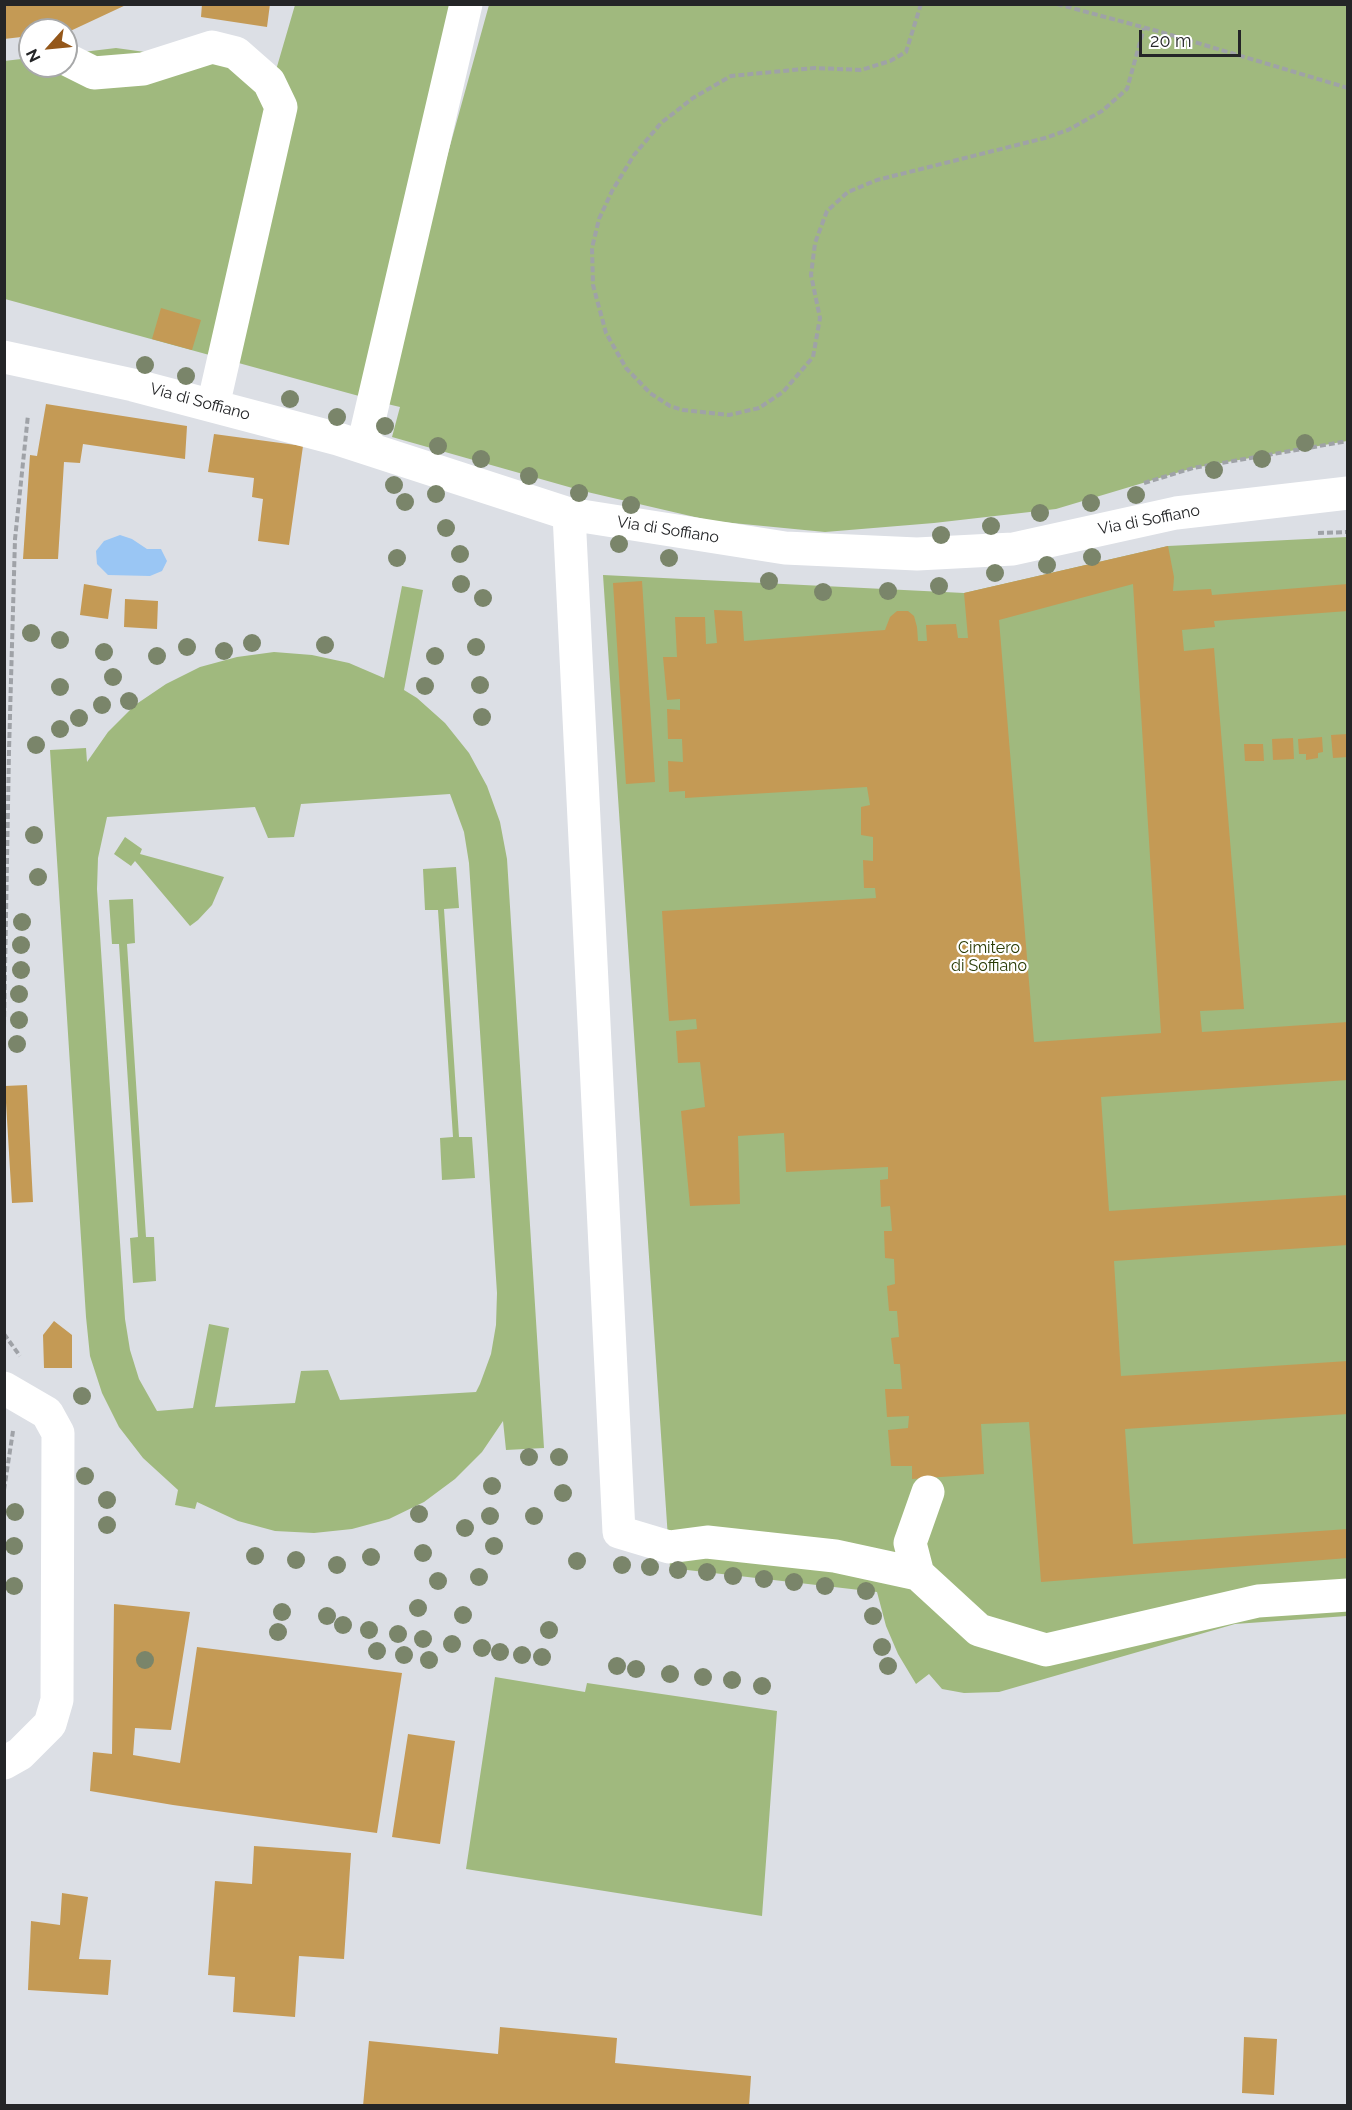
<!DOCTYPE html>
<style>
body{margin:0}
#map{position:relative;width:1352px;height:2110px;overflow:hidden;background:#dcdfe5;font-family:Raleway,sans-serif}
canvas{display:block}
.frame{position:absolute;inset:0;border:6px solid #242527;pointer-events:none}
.north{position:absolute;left:18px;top:18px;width:60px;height:60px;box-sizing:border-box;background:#fff;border:2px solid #a7a8a9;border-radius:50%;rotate:243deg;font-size:16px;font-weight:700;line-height:24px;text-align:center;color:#242527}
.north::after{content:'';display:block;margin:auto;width:21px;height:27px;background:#94571a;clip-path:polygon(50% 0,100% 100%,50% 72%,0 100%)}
.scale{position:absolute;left:1139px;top:30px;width:102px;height:27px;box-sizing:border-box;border:3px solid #242527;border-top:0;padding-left:8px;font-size:18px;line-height:21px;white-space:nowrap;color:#242527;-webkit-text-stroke:4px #fff;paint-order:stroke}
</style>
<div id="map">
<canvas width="1352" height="2110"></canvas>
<div class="frame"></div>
<div class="north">N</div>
<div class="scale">20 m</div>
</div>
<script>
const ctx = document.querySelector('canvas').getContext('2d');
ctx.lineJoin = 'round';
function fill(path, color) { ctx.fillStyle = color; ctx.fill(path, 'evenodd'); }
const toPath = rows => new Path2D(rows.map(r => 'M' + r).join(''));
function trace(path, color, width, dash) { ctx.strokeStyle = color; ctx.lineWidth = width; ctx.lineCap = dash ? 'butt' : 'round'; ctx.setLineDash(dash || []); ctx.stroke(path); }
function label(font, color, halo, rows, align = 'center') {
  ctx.font = font + ' Raleway,sans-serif'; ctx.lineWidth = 4.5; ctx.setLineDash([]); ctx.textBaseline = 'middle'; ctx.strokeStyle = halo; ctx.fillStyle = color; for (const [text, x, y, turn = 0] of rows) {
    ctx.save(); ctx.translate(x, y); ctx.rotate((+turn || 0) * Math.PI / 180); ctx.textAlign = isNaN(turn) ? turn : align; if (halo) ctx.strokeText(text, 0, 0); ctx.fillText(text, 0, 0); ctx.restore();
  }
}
fill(toPath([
 [295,5,450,5,359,396,5,299,4,61,30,58,30,66,66,66,66,54,116,48,276,70],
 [489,5,1347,5,1347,441,1193,468,1056,509,934,523,825,532,712,521,583,491,392,437,400,407,379,402],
 [1347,537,1347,1616,1235,1624,999,1692,964,1693,942,1689,929,1674,916,1684,898,1654,886,1626,877,1592,670,1568,603,575,964,593,1168,546],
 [402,586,423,590,404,690,417,698,445,723,469,753,487,786,500,822,507,859,544,1448,506,1450,503,1421,482,1452,455,1479,424,1502,389,1519,352,1529,314,1533,275,1531,238,1521,197,1502,195,1509,175,1505,178,1490,143,1458,119,1427,102,1393,90,1356,86,1317,50,750,86,748,87,762,108,732,135,705,166,684,200,667,237,657,274,652,312,655,349,663,384,678],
 [450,794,464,832,469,863,497,1293,496,1325,491,1354,480,1384,476,1392,340,1400,328,1370,301,1371,295,1403,215,1407,229,1328,209,1324,193,1408,157,1411,139,1379,130,1350,125,1319,97,889,98,858,107,817,255,807,268,838,294,837,301,804],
 [125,837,142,849,140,854,224,877,212,905,198,920,190,926,135,861,131,866,114,854],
 [456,867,459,908,444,909,459,1137,472,1137,475,1178,442,1180,440,1138,453,1137,438,910,425,910,423,869],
 [133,899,135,943,127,944,146,1237,154,1237,156,1281,133,1283,130,1238,138,1237,119,944,112,944,109,900],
 [495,1677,585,1692,587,1683,777,1711,762,1916,466,1869]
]), '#a0b97e');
fill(toPath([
 [120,535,132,539,147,549,161,549,167,561,162,571,150,576,108,575,97,564,96,551,104,541]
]), '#9ac6f4');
fill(toPath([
 [11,4,128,4,66,33,66,30,30,30,30,36,4,39,4,6],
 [202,4,270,4,267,27,201,17],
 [161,308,201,320,192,350,152,339],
 [46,404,187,426,185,459,83,444,80,463,64,462,58,559,23,559,30,455,37,456],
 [214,434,303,446,289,545,258,541,263,499,252,497,254,478,208,472],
 [1168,546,1174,577,1173,591,1211,589,1212,595,1348,584,1348,611,1214,621,1215,627,1182,630,1184,651,1214,648,1244,1009,1200,1011,1202,1032,1348,1022,1348,1080,1101,1097,1109,1211,1348,1195,1348,1245,1114,1261,1121,1376,1348,1361,1348,1414,1125,1429,1133,1544,1348,1529,1348,1558,1041,1582,1029,1422,981,1424,984,1474,912,1479,912,1466,891,1466,888,1430,908,1428,909,1416,887,1417,885,1389,902,1389,900,1364,894,1364,891,1338,899,1337,897,1311,889,1311,887,1286,895,1284,894,1259,885,1258,884,1231,892,1231,890,1206,881,1207,880,1180,888,1179,888,1167,786,1172,784,1133,738,1136,740,1204,690,1206,681,1111,705,1107,700,1062,678,1063,676,1031,697,1029,696,1019,669,1021,662,911,876,898,875,888,864,888,863,860,873,861,873,837,861,835,861,807,870,805,867,787,685,798,685,791,669,792,668,761,683,762,682,739,668,739,667,709,680,710,680,699,667,700,663,657,677,657,675,617,705,617,706,644,717,643,714,610,742,611,744,641,885,630,890,617,897,611,908,611,914,616,917,627,918,641,927,641,926,625,956,624,958,638,968,638,964,593],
 [1133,584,1161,1033,1034,1042,999,620],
 [642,581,655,782,626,784,613,583],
 [84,584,112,589,108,619,80,615],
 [125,599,158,601,157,629,124,627],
 [1348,734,1348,757,1333,758,1331,735],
 [1322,737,1323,752,1318,753,1318,758,1306,760,1306,754,1299,754,1298,739],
 [1293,738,1294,759,1273,760,1272,739],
 [1244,744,1263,744,1264,761,1245,761],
 [27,1085,33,1202,12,1203,5,1086],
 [54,1321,72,1335,72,1368,44,1368,43,1335],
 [114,1604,190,1612,171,1730,135,1728,133,1755,180,1763,197,1647,402,1673,377,1833,173,1805,90,1791,93,1752,112,1754],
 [408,1734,455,1741,440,1844,392,1837],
 [254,1846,351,1853,344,1959,299,1956,295,2017,233,2012,235,1977,208,1975,215,1881,252,1884],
 [62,1893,88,1897,79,1959,111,1960,108,1995,28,1990,31,1921,60,1925],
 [500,2027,617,2038,615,2063,751,2076,749,2106,363,2106,369,2041,498,2054],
 [1244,2037,1277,2039,1274,2095,1242,2093]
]), '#c49a55');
trace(toPath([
 [921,4,906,52,890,61,861,70,814,68,731,76,693,98,661,123,634,155,612,191,599,219,592,248,593,285,606,333,626,368,650,393,670,406,683,410,729,415,759,408,783,392,813,357,820,318,811,275,815,243,827,211,848,192,877,180,1045,138,1068,130,1102,111,1127,89,1144,28],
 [1057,4,1161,32,1348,88],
 [1144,483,1193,468,1348,441],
 [1318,533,1348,532],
 [4,1026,9,751,15,539,28,415],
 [4,1334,20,1356],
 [4,1490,13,1431]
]), '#9fa2a7', 4, [6, 3]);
trace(toPath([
 [66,59,94,73,143,69,212,47,236,53,269,82,281,107,213,406],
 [4,357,133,385,338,439,569,514,785,548,917,554,1013,549,1176,513,1348,493],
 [363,446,466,4],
 [569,514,619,1532,669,1547,707,1542,835,1556,918,1574],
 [4,1388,47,1413,58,1433,57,1700,50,1724,20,1754,4,1763],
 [928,1492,910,1543,918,1574,979,1630,1046,1650,1258,1601,1348,1595]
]), '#fff', 33);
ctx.fillStyle = '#7a856a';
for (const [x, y] of [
 [145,365],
 [186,376],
 [290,399],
 [337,417],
 [385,426],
 [1305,443],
 [438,446],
 [481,459],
 [1262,459],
 [1214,470],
 [529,476],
 [394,485],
 [579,493],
 [436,494],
 [1136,495],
 [405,502],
 [1091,503],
 [631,505],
 [1040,513],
 [991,526],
 [446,528],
 [941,535],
 [619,544],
 [460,554],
 [1092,557],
 [397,558],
 [669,558],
 [1047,565],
 [995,573],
 [769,581],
 [461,584],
 [939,586],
 [888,591],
 [823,592],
 [483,598],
 [31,633],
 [60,640],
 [252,643],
 [325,645],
 [187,647],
 [476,647],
 [224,651],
 [104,652],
 [157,656],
 [435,656],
 [113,677],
 [480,685],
 [425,686],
 [60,687],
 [129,701],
 [102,705],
 [482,717],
 [79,718],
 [60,729],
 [36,745],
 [34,835],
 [38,877],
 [22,922],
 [21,945],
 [21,970],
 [19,994],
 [19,1020],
 [17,1044],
 [82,1396],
 [529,1457],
 [559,1457],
 [85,1476],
 [492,1486],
 [563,1493],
 [107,1500],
 [15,1512],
 [419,1514],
 [490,1516],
 [534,1516],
 [107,1525],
 [465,1528],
 [14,1546],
 [494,1546],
 [423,1553],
 [255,1556],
 [371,1557],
 [296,1560],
 [577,1561],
 [337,1565],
 [622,1565],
 [650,1567],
 [678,1570],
 [707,1572],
 [733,1576],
 [479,1577],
 [764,1579],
 [438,1581],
 [794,1582],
 [14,1586],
 [825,1586],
 [866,1591],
 [418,1608],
 [282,1612],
 [463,1615],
 [327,1616],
 [873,1616],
 [343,1625],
 [369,1630],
 [549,1630],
 [278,1632],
 [398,1634],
 [423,1639],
 [452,1644],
 [882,1647],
 [482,1648],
 [377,1651],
 [500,1652],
 [404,1655],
 [522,1655],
 [542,1657],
 [145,1660],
 [429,1660],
 [617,1666],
 [888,1666],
 [636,1669],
 [670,1674],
 [703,1677],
 [732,1680],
 [762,1686]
]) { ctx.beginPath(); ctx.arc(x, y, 9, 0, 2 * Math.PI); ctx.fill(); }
label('16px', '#242527', '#fff', [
 ["Via di Soffiano",200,402,15],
 ["Via di Soffiano",1149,520,-11],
 ["Via di Soffiano",668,530,9]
]);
label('16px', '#293b05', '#fff', [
 ["Cimitero",989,948],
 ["di Soffiano",989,966]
]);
</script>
